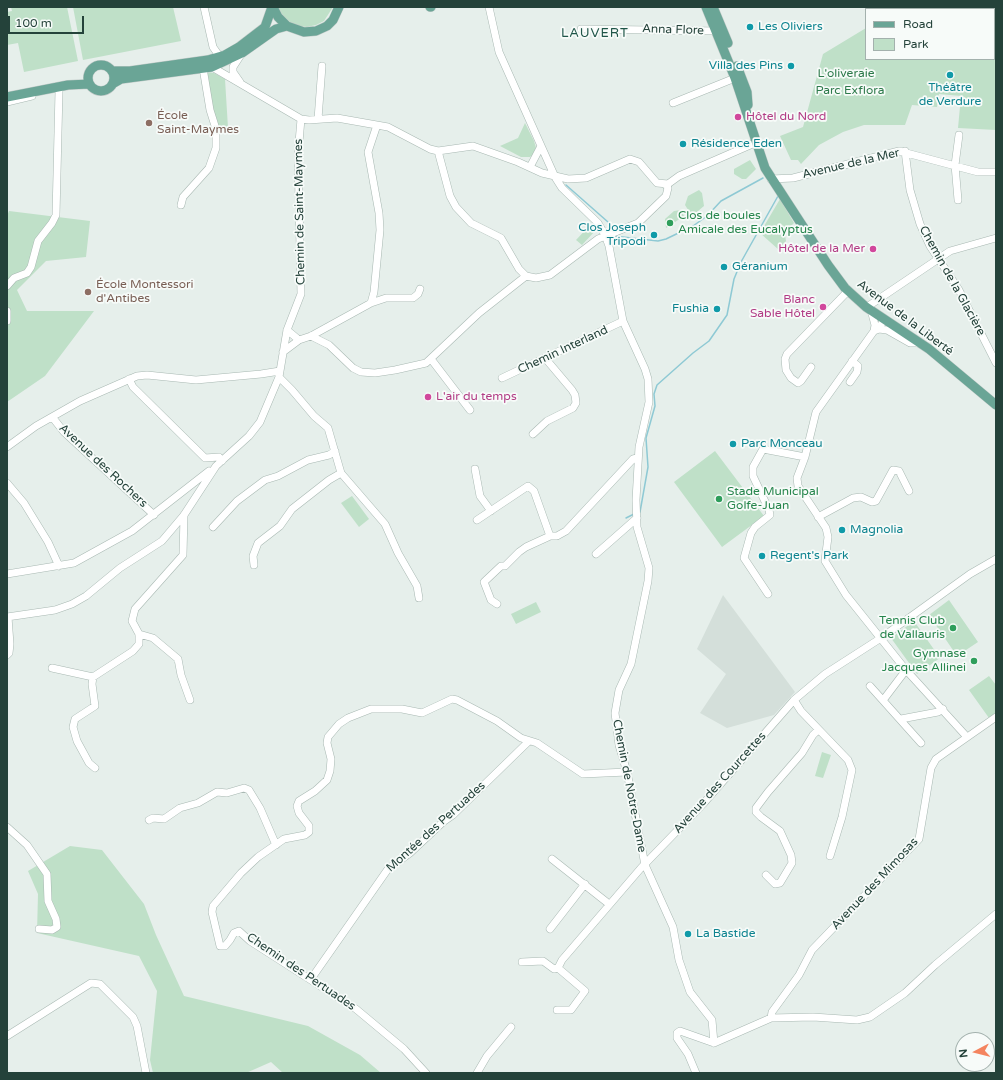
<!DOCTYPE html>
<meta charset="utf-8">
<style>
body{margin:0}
#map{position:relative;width:1003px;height:1080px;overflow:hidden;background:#e6efeb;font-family:"Varela Round",sans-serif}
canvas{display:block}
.frame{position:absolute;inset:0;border:8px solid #24423a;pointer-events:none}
.legend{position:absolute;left:865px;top:8px;width:130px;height:52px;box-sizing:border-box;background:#f7fbf9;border:1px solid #a3b1ad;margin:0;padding:5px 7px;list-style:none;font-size:12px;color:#24423a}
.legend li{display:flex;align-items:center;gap:8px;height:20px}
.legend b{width:20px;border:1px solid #a3b1ad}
.north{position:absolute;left:955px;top:1032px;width:40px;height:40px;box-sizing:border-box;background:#f7fbf9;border:1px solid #a3b1ad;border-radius:50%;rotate:263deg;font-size:11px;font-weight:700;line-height:16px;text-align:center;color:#24423a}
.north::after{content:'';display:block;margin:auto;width:14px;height:18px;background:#f4845f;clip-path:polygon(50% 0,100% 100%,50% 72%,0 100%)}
.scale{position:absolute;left:8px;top:16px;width:76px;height:18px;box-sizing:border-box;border:2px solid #24423a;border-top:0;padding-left:5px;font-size:12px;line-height:14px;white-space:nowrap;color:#24423a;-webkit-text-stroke:3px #f7fbf9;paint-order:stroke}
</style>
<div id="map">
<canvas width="1003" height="1080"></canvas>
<div class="frame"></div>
<ul class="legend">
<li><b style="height:5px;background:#6aa596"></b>Road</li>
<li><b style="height:11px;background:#bfe0c8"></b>Park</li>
</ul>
<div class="north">N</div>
<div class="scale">100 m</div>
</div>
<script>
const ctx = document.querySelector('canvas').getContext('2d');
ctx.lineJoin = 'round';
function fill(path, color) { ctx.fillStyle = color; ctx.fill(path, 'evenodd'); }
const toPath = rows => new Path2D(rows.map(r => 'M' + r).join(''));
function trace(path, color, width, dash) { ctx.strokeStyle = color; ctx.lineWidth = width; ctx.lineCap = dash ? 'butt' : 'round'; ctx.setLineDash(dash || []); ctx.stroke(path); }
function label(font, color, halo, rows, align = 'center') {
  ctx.font = font + ' "Varela Round",sans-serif'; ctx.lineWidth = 3.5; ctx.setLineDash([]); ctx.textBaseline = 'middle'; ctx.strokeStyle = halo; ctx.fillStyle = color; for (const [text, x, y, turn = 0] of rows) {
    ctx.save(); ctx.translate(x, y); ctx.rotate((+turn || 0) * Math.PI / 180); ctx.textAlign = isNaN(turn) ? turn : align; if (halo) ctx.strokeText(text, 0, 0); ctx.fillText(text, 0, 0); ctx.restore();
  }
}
fill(toPath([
 [723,595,795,692,774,715,727,728,700,713,726,674,697,649]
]), '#d4dfda');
fill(toPath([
 [11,7,67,7,78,61,24,72,18,43,7,45,7,12,12,11],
 [73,7,173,7,181,41,83,60],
 [278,7,333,7,324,21,316,25,307,27,298,26,290,22,283,16],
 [888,7,983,7,984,9,888,9],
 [866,28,866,59,994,59,994,50,996,57,996,130,958,128,961,96,939,94,937,107,912,105,905,125,864,125,843,132,819,145,801,164,798,160,791,160,780,136,803,127,823,54],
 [205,72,214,73,225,79,228,128,217,129],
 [525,123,534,141,536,148,534,154,530,157,521,157,500,146,518,138],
 [750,160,756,169,746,179,742,179,734,174,734,169],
 [699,190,702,193,704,206,692,216,685,205,688,196],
 [780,199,794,223,788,229,785,235,786,241,779,250,760,233],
 [681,210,684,216,666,228,665,219,674,211],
 [9,211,90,221,86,257,46,261,17,290,27,311,94,311,45,376,7,402,7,216],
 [590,225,595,231,582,245,576,240],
 [715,451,764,516,722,547,674,482],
 [352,496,369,519,359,527,341,503],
 [949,600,978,642,957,656,929,615],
 [536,602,541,612,516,624,511,614],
 [914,621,940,658,917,674,891,638],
 [989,676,996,685,996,713,989,718,969,690],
 [822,752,831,755,823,778,815,776],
 [70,846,102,850,144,904,156,935,184,996,308,1026,360,1055,381,1073,283,1073,271,1062,246,1073,153,1073,150,1060,157,991,139,956,37,933,38,894,28,871]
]), '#bfe0c8');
trace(toPath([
 [566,185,608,222,612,231],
 [614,236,658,241,666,239,693,226,707,216,721,201,763,178],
 [640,512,648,467,646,438,655,406,654,394,657,385,693,353,709,341,727,315,734,279,741,262,778,196],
 [626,518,634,514]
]), '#8ec9d4', 1.5);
const minor = toPath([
 [204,7,213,47,220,57],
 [489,7,499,52,555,177,562,188,598,223,605,235,609,246,623,321,645,369,648,379,649,402,639,447,636,500,637,527,649,568,648,581,631,664,619,690,615,713,619,745,627,772,645,865,673,927,679,960,690,992,712,1020,714,1043],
 [581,29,717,31],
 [212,67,301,119,309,120,337,118,388,127,430,149,438,151,473,146,518,162,542,173,568,179,586,178,630,159,639,162,657,183,668,184,679,176,757,142],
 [240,82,233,72,233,67,242,53],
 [7,102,32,96],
 [673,103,735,78],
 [318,119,322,66],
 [438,151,450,196,456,207,471,223,501,238,519,269,526,276],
 [905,151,910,190,920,224,930,246,959,290,996,363],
 [530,167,541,146],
 [771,179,793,178,899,151,978,172,996,172],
 [958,200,955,165,959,135],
 [181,205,183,197,209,168,216,148,216,129,210,110,203,68],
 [7,286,14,278,27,273,31,267,38,241,52,223,56,215,59,91],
 [371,303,374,292,380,230,379,213,368,152,377,125],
 [867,307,950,251,996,238],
 [871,310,875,325,874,331],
 [7,311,7,321],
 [884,319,879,329,874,331,816,412,805,457,797,478,798,486,826,528,828,537,825,561,846,595,906,670,967,737],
 [879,329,887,330,910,343,920,343],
 [287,330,299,340],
 [311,336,329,345,353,368,361,372,375,373,395,370,426,363,479,313,526,276,536,278,550,275,598,239,638,223,666,196,668,188,665,184],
 [283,352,299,340,311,336,371,303,386,298,413,298,418,294,420,289],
 [431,359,470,410],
 [811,367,801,381,798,383,791,378,786,370,785,359,787,354,848,291],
 [279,377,292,390,314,416,328,428,341,473,385,524,398,553,417,586,419,598],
 [502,378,623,321],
 [129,379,133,387,205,458,219,457,222,461],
 [850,382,857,372,858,366,852,361],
 [53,418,64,432,154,515],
 [533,434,547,421,573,408,576,403,575,395,572,390,545,358],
 [7,447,36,426,80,401,137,376,147,375,196,380,261,374,280,371],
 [475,469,480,496,491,511],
 [7,483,24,503,48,542,59,566],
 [818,517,853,498,861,497,872,502,876,501,893,470,899,471,909,491],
 [477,520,528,486,534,491,550,536],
 [213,527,237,501,265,480,278,476,308,460,329,455,335,451],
 [596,554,637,518],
 [254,565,253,556,258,543,280,526,292,509,329,480,341,473],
 [7,574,74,563,132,531,209,471],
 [768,594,744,558,751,533,755,527,770,515,769,510,753,476,753,467,763,449,805,457],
 [497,604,491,600,484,582,501,566,505,566,519,552,526,547,550,536,557,536,566,531,633,459,637,458],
 [7,617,55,610,72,604,86,596,120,568,162,541,184,515,216,466,249,436,260,422,279,377,287,330,301,294,298,154,301,119],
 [139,634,153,638,178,659,181,675,190,700],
 [7,655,9,653,10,644,8,617],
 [52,668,93,677,133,651,139,644,139,634,132,621,135,609,183,555,184,515],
 [93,677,92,684,95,706,75,719,73,727,77,741,89,763,95,768],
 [870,686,921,743],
 [884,699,906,670],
 [794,700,801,711,848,760,852,770,842,817,830,856],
 [901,719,938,712,943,709],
 [149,820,153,818,164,819,180,808,198,803,217,792,227,793,244,788,249,790,260,808,276,845],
 [7,827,27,845,47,874,48,901,56,919,57,927,52,930,39,929],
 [552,859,609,904],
 [766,875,775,884,780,883,792,863,791,855,780,831,761,817,756,812,756,808,768,792,802,753,813,735,818,730],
 [550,929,585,884],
 [522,962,543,961,554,969,558,968],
 [311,979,388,869,410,853,443,822,453,815,529,741],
 [557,1010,571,1010,585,991,558,968,562,960,641,868,703,804,794,700,825,674,881,638,970,574,996,559],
 [771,1018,772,1012,799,975,812,950,919,839,931,768,936,759,996,717],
 [7,1036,91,983,100,984,133,1017,137,1026,146,1073],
 [714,1043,771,1018,813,1017,857,1020,870,1017,905,993,935,965,996,914],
 [426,1073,404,1049,356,1009,250,941,239,931,234,933,230,940,225,946,220,946,212,912,213,906,241,873,258,857,284,839,305,835,309,832,309,826,299,813,297,806,299,801,315,791,327,780,330,771,331,759,327,743,328,737,339,724,348,718,371,709,402,709,422,713,452,699,457,700,497,721,521,738,537,743,583,774,627,772],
 [477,1073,487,1056,511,1027],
 [696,1073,688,1054,677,1038,677,1033,680,1031,714,1043]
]);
const major = toPath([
 [273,7,278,17,287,26,304,32,316,31,327,26,333,20,339,7],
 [430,7,431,7],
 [706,7,735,78,765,168,828,265,845,288,866,307,929,349,996,405],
 [713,7,728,43],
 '88 78a13 13 0 1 1 26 0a13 13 0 1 1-26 0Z',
 [737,66,747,92,748,105],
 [112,71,130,71,208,60,225,55,239,47,265,27,272,7],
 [114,83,121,79,212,67,242,53,276,29,287,26],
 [7,97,68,85,89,84]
]);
trace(minor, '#a8b8b2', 8);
trace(major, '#c2cac8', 10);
trace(minor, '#fff', 7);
trace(major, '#6aa596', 9);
trace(toPath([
 [992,7,992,9],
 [994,16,996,23],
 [994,28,996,36]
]), '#5f7d75', 1.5, [8, 4]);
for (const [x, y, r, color] of [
 [750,27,4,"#0f9aa8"],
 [791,66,4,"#0f9aa8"],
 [950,75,4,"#0f9aa8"],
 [738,117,4,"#d1479c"],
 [149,123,4,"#8d6e63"],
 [683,144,4,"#0f9aa8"],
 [670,223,4,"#2e9e5b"],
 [654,235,4,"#0f9aa8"],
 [873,249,4,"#d1479c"],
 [724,267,4,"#0f9aa8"],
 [88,292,4,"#8d6e63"],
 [823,307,4,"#d1479c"],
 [717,309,4,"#0f9aa8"],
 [428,397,4,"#d1479c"],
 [733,444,4,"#0f9aa8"],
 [719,499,4,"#2e9e5b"],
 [842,530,4,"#0f9aa8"],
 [762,556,4,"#0f9aa8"],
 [953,628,4,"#2e9e5b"],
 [974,661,4,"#2e9e5b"],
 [688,934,4,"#0f9aa8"]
]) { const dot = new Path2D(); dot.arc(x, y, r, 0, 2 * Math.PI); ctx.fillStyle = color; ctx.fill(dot); trace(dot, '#f7fbf9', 1.5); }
label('12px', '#0d838f', '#f7fbf9', [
 ["Les Oliviers",758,27],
 ["Villa des Pins",783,66,"right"],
 ["Théâtre",950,88,"center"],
 ["de Verdure",950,102,"center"],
 ["Résidence Eden",691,144],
 ["Clos Joseph",646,228,"right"],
 ["Tripodi",646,242,"right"],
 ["Géranium",732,267],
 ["Fushia",709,309,"right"],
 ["Parc Monceau",741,444],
 ["Magnolia",850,530],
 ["Regent's Park",770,556],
 ["La Bastide",696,934]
], 'left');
label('12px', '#24423a', '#f7fbf9', [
 ["Anna Flore",673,30,2],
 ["Avenue de la Mer",851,164,-13],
 ["Chemin de Saint-Maymes",300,212,-91],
 ["Chemin de la Glacière",952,281,61],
 ["Avenue de la Liberté",905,318,37],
 ["Chemin Interland",563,350,-25],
 ["Avenue des Rochers",103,466,43],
 ["Avenue des Courcettes",720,783,-48],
 ["Chemin de Notre-Dame",629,786,79],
 ["Montée des Pertuades",436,827,-42],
 ["Avenue des Mimosas",875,884,-47],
 ["Chemin des Pertuades",301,972,34]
]);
label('12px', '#2d7a4b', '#f7fbf9', [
 ["L'oliveraie",846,74],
 ["Parc Exflora",850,91]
]);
label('12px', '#785e54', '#f7fbf9', [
 ["École",157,116],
 ["Saint-Maymes",157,130],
 ["École Montessori",96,285],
 ["d'Antibes",96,299]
], 'left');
label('12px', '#b23c85', '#f7fbf9', [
 ["Hôtel du Nord",746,117],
 ["Hôtel de la Mer",865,249,"right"],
 ["Blanc",815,300,"right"],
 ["Sable Hôtel",815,314,"right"],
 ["L'air du temps",436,397]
], 'left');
label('12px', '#27864d', '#f7fbf9', [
 ["Clos de boules",678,216],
 ["Amicale des Eucalyptus",678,230],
 ["Stade Municipal",727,492],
 ["Golfe-Juan",727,506],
 ["Tennis Club",945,621,"right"],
 ["de Vallauris",945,635,"right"],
 ["Gymnase",966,654,"right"],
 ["Jacques Allinei",966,668,"right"]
], 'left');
ctx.letterSpacing = '1px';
label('13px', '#1f5548', '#f7fbf9', [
 ["LAUVERT",595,34]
]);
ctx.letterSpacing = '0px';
</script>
